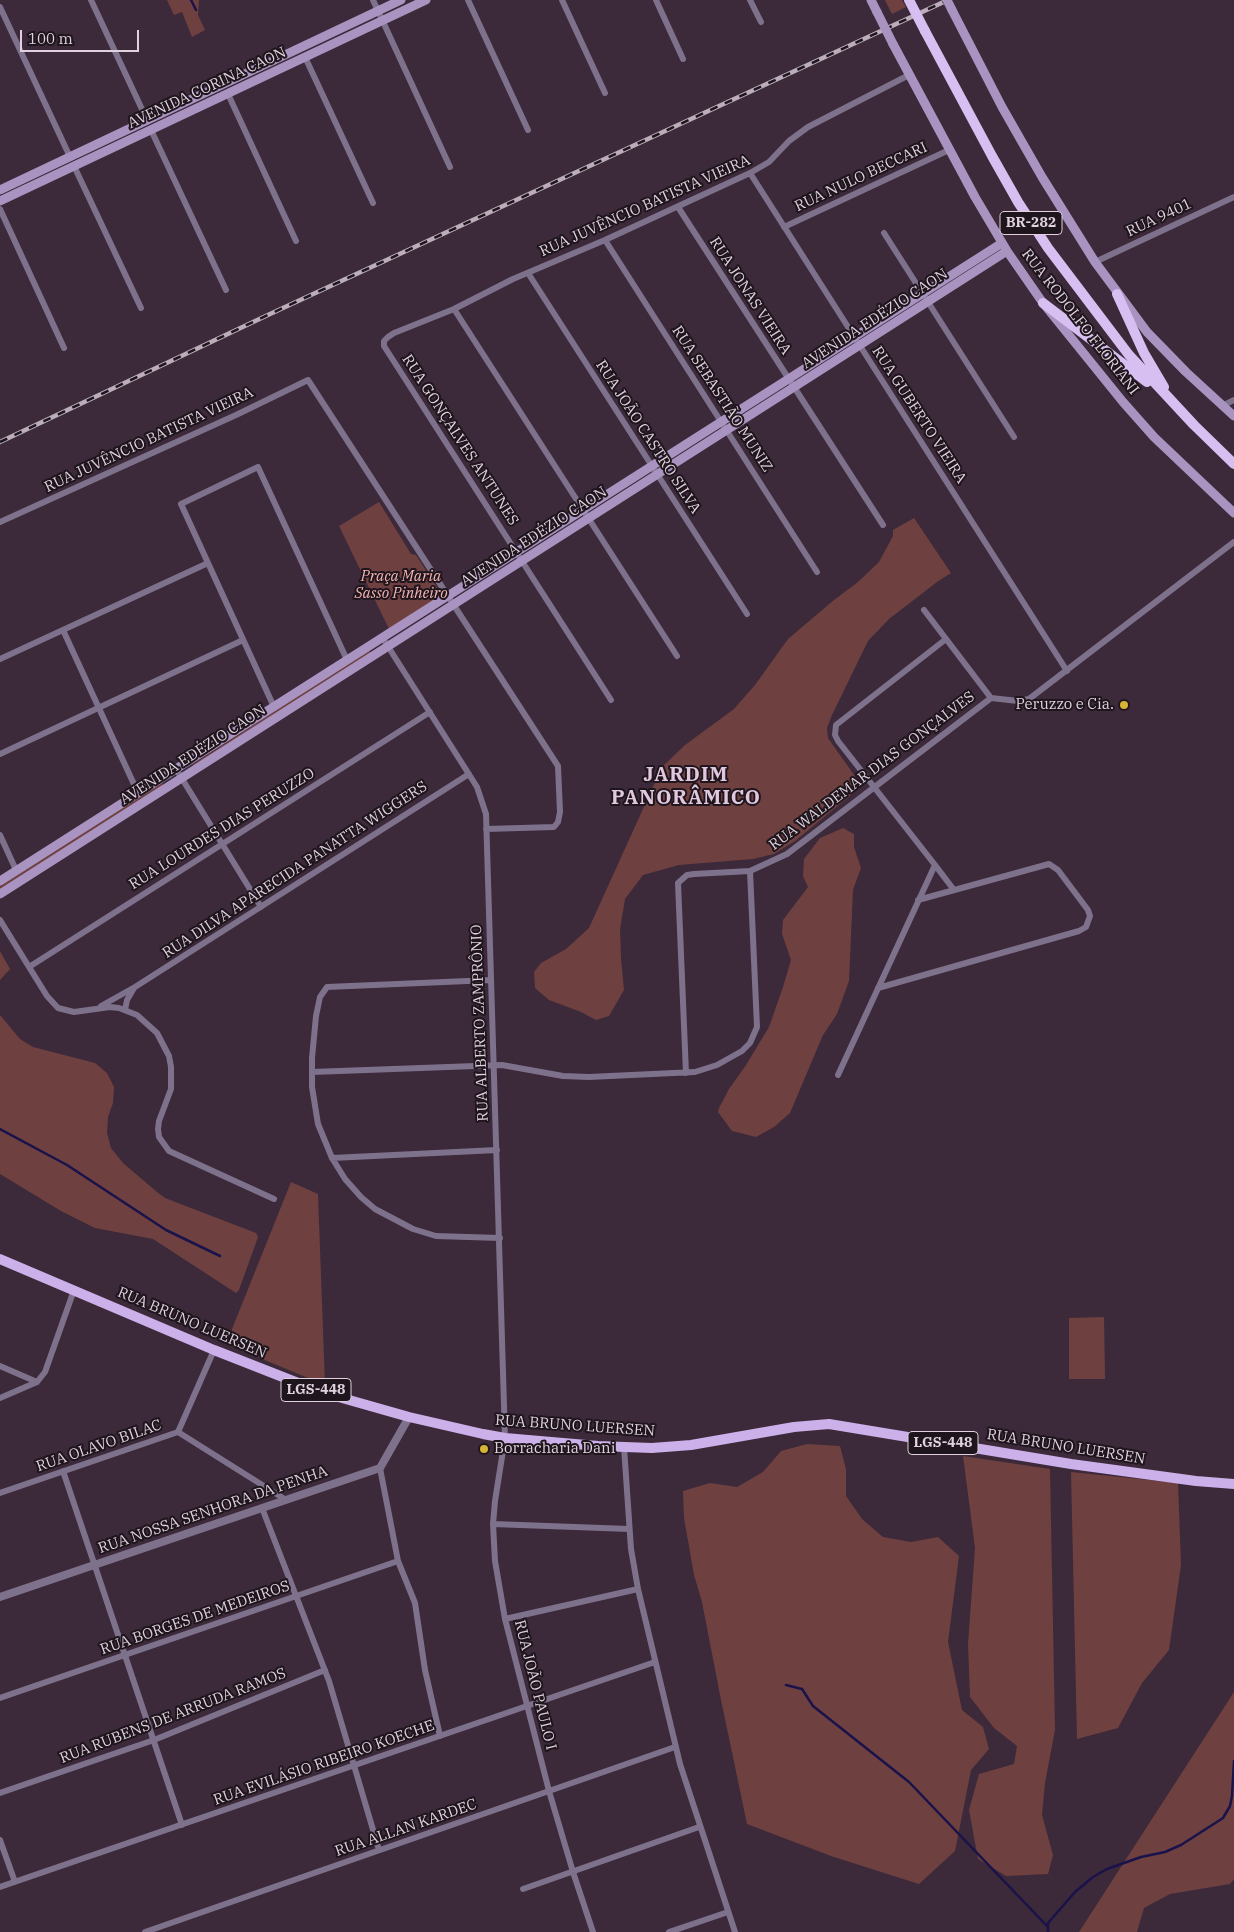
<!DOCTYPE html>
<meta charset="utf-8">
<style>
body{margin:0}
#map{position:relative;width:1234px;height:1932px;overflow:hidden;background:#3c293a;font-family:"IBM Plex Serif",serif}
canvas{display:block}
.scale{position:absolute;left:20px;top:30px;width:119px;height:22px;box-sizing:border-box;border:2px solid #dfd1dd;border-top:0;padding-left:6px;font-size:15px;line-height:18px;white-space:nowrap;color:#dfd1dd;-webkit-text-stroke:4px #1e151d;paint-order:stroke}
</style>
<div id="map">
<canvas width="1234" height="1932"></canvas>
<div class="scale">100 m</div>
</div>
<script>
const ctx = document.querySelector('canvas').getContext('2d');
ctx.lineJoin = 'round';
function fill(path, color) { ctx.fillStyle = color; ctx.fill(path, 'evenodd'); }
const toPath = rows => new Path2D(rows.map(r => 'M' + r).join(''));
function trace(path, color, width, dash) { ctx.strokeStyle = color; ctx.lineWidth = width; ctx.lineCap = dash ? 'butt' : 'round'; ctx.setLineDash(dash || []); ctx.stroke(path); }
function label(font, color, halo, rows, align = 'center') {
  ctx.font = font + ' "IBM Plex Serif",serif'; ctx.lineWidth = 4; ctx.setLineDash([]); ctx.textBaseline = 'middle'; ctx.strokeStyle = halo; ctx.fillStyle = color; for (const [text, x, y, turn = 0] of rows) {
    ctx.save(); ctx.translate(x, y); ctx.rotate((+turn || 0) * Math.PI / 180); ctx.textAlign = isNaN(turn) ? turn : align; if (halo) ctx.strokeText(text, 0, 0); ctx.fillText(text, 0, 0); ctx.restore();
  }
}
fill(toPath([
 [167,0,199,0,198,15,205,30,192,37,182,12,174,15],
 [885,0,902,0,906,7,892,14],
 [379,502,411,554,416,555,442,595,389,629,339,526],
 [914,518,951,573,937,582,889,619,868,641,832,715,827,728,828,738,859,782,857,790,795,841,774,854,753,859,679,865,643,875,625,899,620,929,621,959,624,990,609,1016,596,1020,581,1012,549,1000,535,988,534,972,541,963,566,949,589,928,662,767,685,745,734,709,755,685,788,639,834,600,858,582,879,562,893,536,893,530],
 [369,650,371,653,193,766,192,765],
 [162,783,164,786,0,889,0,885],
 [843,828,854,834,854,847,861,868,853,890,849,981,837,1014,823,1035,790,1113,774,1127,756,1137,732,1131,718,1112,719,1108,729,1089,746,1065,769,1027,783,987,791,960,782,934,783,920,808,887,803,876,804,859,820,838],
 [0,951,10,969,0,980],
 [0,1015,20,1039,33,1047,95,1063,107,1073,114,1087,113,1103,108,1117,107,1133,111,1148,123,1163,157,1192,165,1198,256,1233,258,1237,239,1290,236,1293,153,1239,95,1228,61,1211,0,1174],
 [291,1182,318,1194,325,1385,226,1344],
 [1104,1317,1105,1379,1069,1379,1069,1318],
 [807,1444,840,1446,846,1469,846,1496,862,1519,883,1537,911,1542,938,1537,959,1556,948,1642,962,1710,983,1727,989,1749,971,1770,955,1851,919,1884,831,1856,747,1824,720,1695,702,1602,694,1575,684,1518,683,1491,710,1483,737,1487,763,1472,781,1451],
 [963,1456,1050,1469,1055,1730,1045,1783,1042,1815,1053,1855,1048,1874,1006,1876,978,1859,969,1810,979,1774,1014,1764,1017,1746,994,1728,970,1697,968,1644,975,1548],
 [1071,1472,1178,1483,1181,1565,1169,1650,1142,1683,1118,1728,1077,1739],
 [1234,1692,1234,1879,1230,1884,1170,1894,1144,1908,1137,1932,1079,1932]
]), '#6f4040');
trace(toPath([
 [191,0,196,10],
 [0,1129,67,1165,166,1230,220,1256],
 [786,1685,802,1689,813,1706,909,1782,1048,1927],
 [1048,1932,1048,1923,1075,1892,1093,1877,1107,1869,1141,1857,1165,1852,1181,1845,1223,1818,1230,1806,1232,1796,1234,1761]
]), '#1a124b', 2.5);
trace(toPath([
 [91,0,147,120],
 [373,0,450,167],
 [468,0,528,130],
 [562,0,605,93],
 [656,0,683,59],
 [750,0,761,22],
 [0,7,70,157],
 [305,57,373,203],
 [228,94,296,241],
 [151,130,226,290],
 [74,166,141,308],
 [750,173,1067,671],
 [678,207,883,525],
 [0,209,64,348],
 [784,227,949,150],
 [884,233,1014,437],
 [605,240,817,572],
 [1095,262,1234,197],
 [528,273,747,614],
 [454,309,677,656],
 [1222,406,1234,400],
 [0,522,236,415,308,380,558,766,560,812,558,822,554,827,486,829],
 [924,610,991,698],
 [63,630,138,793],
 [382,637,477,787,486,814,505,1438,495,1501,493,1524,495,1561,505,1619,549,1791,573,1872,593,1932],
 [0,659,208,563],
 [991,698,1018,701,1029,699,1234,542],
 [611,700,384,346,384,341,388,337,394,333,454,309,513,279,605,240,750,173,769,162,789,141,808,127,909,75],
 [274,707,181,504,258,467,347,660],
 [0,754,243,640],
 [176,769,261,907],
 [0,835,16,870],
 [935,865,954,890],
 [0,920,47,996,58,1008,74,1012,110,1007,119,1008,137,1015,157,1033,169,1056,171,1067,171,1089,159,1121,158,1129,159,1137,169,1151,274,1199],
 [29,967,430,712],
 [491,980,327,987,320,997,316,1016,312,1058,312,1087,318,1124,332,1158,345,1179,361,1197,375,1209,413,1229,436,1236,500,1238],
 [878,988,1079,931,1086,927,1090,916,1088,910,1058,870,1049,864,918,900],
 [101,1006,135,987,469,774],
 [125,1010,127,1000,134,988],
 [312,1072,502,1065,563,1076,589,1077,695,1072,717,1065,742,1051,750,1043,757,1027,750,871],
 [686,1073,678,883,687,875,694,874,750,871,787,854,991,698],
 [838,1075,935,865,838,741,835,735,836,725,946,639],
 [332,1158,497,1150],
 [0,1366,37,1382],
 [0,1398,37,1382,45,1372,74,1290],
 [178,1432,286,1500],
 [624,1447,631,1549,638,1589,680,1764,735,1932],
 [380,1468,398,1561,415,1603,425,1670,440,1736],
 [63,1471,182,1825],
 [0,1493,178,1432,214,1350],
 [262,1508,329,1681,379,1850],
 [493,1524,629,1529],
 [505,1619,638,1589],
 [0,1698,398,1561],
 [0,1793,154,1740,325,1670],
 [0,1840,15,1882],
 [0,1887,655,1662],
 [523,1889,699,1827],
 [145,1932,675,1747],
 [669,1932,728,1912]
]), '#7e718c', 6);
trace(toPath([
 [0,1597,380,1468,409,1417]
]), '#7e718c', 8);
trace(toPath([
 [871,0,877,12],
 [952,10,1002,107,1042,177,1095,262,1147,332,1186,372,1234,416],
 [893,44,975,197,1007,251,1043,303,1123,402,1154,437,1234,513],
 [0,190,401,0],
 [0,201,426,0],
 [0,881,1002,243],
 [0,894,1007,251]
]), '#a994c1', 9);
trace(toPath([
 [0,1259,214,1350,321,1392,409,1417,483,1434,505,1438,598,1446,652,1448,691,1445,794,1427,829,1424,1071,1464,1196,1481,1234,1484]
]), '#cbb0e9', 10);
trace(toPath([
 [925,31,992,156,1018,202,1048,248,1129,355,1194,425,1234,464],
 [1117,294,1144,353,1164,387],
 [1043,303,1147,382]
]), '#d7c0f1', 10);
const rail = toPath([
 [0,442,270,314,948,0]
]);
trace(rail, '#bcadba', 4.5);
trace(rail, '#1e151d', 2.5, [8]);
trace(toPath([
 [947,0,952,10],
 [877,12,893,44]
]), '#a994c1', 9);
trace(toPath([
 [909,0,925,31]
]), '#d7c0f1', 10);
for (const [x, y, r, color] of [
 [1124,705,5,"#d8b434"],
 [484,1449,5,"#d8b434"]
]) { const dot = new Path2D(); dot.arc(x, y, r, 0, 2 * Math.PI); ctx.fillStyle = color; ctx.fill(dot); trace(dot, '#1e151d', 2); }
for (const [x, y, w] of [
 [1031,223,62],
 [316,1390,70],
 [943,1443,70]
]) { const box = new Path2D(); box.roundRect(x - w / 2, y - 11.5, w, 23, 4); ctx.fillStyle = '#1e151d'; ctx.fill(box); trace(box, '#dfd1dd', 1); }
label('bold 14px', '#dfd1dd', null, [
 ["BR-282",1031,223],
 ["LGS-448",316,1390],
 ["LGS-448",943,1443]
]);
label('15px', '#dfd1dd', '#1e151d', [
 ["AVENIDA CORINA CAON",207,88,-25],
 ["RUA NULO BECCARI",861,177,-25],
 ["RUA JUVÊNCIO BATISTA VIEIRA",645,206,-24],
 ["RUA 9401",1159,218,-25],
 ["RUA JONAS VIEIRA",750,296,57],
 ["AVENIDA EDÉZIO CAON",875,319,-33],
 ["RUA RODOLFO FLORIANI",1080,322,52],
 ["RUA SEBASTIÃO MUNIZ",722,399,57],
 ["RUA GUBERTO VIEIRA",919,415,57],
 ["RUA JOÃO CASTRO SILVA",648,437,57],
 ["RUA JUVÊNCIO BATISTA VIEIRA",149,440,-25],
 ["RUA GONÇALVES ANTUNES",460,440,57],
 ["AVENIDA EDÉZIO CAON",534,537,-33],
 ["AVENIDA EDÉZIO CAON",193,755,-33],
 ["RUA WALDEMAR DIAS GONÇALVES",872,771,-37],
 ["RUA LOURDES DIAS PERUZZO",222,829,-32],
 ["RUA DILVA APARECIDA PANATTA WIGGERS",295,870,-33],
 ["RUA ALBERTO ZAMPRÔNIO",480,1023,-92],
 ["RUA BRUNO LUERSEN",192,1323,23],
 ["RUA BRUNO LUERSEN",575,1426,4],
 ["RUA OLAVO BILAC",99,1446,-19],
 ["RUA BRUNO LUERSEN",1066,1447,9],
 ["RUA NOSSA SENHORA DA PENHA",213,1510,-19],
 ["RUA BORGES DE MEDEIROS",195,1618,-19],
 ["RUA JOÃO PAULO I",535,1685,76],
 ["RUA RUBENS DE ARRUDA RAMOS",173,1716,-21],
 ["RUA EVILÁSIO RIBEIRO KOECHE",324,1763,-19],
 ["RUA ALLAN KARDEC",406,1828,-19]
]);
label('italic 15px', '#f7b5b4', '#1e151d', [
 ["Praça Maria",401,577],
 ["Sasso Pinheiro",401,594]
]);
label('15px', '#dfd1dd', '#1e151d', [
 ["Peruzzo e Cia.",1114,705],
 ["Borracharia Dani",494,1449,"left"]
], 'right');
ctx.letterSpacing = '1px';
label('bold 20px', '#e2c8de', '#1e151d', [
 ["JARDIM",686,775],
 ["PANORÂMICO",686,798]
]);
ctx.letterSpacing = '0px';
</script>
